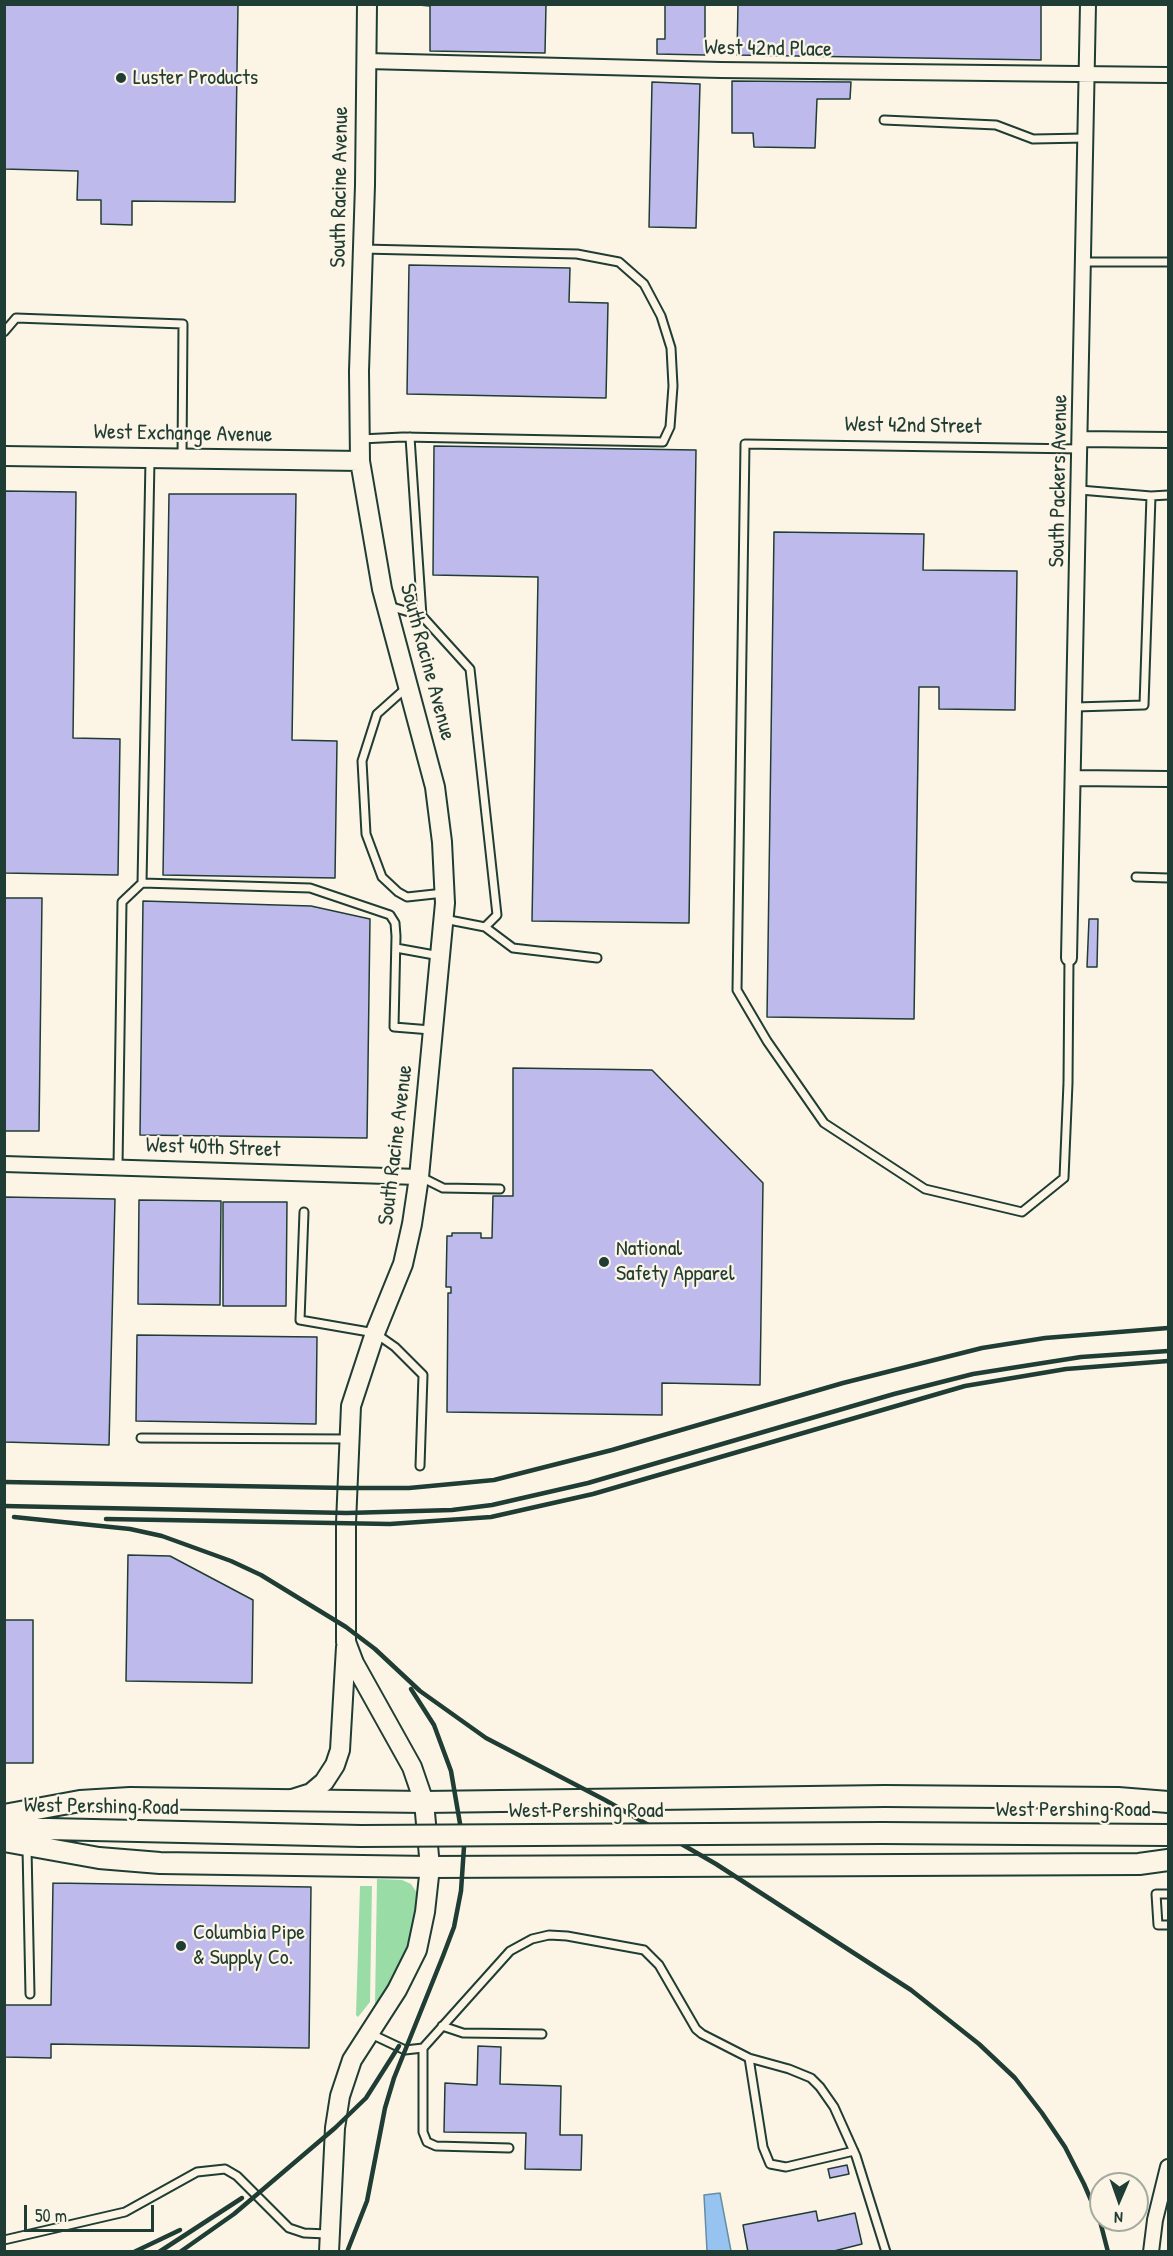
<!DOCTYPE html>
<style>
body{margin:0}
#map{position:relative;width:1173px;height:2256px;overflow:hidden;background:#fcf5e5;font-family:"Patrick Hand",sans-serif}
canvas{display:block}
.frame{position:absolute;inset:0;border:6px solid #1f3d34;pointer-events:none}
.north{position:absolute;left:1089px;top:2172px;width:60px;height:60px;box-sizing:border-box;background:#fcf5e5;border:2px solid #a4ab9e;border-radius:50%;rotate:182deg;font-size:16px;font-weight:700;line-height:24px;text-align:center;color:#1f3d34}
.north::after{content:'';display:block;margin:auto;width:21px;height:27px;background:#1f3d34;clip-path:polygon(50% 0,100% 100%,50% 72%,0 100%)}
.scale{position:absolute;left:24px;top:2205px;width:130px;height:27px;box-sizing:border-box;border:3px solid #1f3d34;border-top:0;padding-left:8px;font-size:18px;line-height:21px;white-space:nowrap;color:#1f3d34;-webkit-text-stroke:4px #fcf5e5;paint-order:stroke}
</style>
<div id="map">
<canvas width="1173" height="2256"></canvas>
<div class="frame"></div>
<div class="north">N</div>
<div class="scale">50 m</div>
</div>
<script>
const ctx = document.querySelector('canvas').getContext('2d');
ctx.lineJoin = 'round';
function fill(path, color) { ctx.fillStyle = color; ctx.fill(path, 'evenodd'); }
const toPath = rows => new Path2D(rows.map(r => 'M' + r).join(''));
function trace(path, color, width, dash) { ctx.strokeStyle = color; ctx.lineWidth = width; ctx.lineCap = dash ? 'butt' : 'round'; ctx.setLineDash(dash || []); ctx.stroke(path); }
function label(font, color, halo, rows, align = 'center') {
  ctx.font = font + ' "Patrick Hand",sans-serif'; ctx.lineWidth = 4.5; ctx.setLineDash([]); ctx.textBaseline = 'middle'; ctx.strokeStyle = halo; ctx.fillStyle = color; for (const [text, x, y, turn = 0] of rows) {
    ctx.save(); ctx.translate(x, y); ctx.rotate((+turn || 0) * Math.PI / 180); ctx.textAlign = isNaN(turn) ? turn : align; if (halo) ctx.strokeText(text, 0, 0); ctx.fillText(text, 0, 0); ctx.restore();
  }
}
fill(toPath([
 [377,1879,402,1880,411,1884,417,1893,419,1906,415,1932,389,1989,375,2007],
 [360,1886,372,1886,370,2002,358,2017,356,2015]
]), '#99dca6');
const water = toPath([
 [720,2193,731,2251,707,2251,704,2195,720,2193]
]);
fill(water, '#96c3f0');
trace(water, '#668da5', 1.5);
const building = toPath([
 [5,4,238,4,235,202,132,201,132,225,101,224,101,200,77,200,78,171,4,169,5,4],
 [407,4,546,4,545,53,430,51,430,6,407,4],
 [665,4,705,4,705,55,657,54,657,39,665,39,665,4],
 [738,4,1041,4,1041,60,737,55,738,4],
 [732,81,851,82,850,99,817,99,815,148,754,147,753,133,732,133,732,81],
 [652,82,700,84,696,228,649,227,652,82],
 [409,265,570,268,569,302,608,303,606,398,407,394,409,265],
 [434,446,696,450,689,923,532,921,538,577,433,575,434,446],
 [4,491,76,492,73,738,120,739,118,875,4,873,4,491],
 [169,494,296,494,292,740,337,741,335,878,163,875,169,494],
 [774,532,924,534,923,570,1017,571,1015,710,939,709,939,687,919,687,914,1019,767,1017,774,532],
 [4,898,42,898,39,1131,4,1131,4,898],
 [143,901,311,906,370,919,367,1138,140,1135,143,901],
 [1089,919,1098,919,1097,967,1087,967,1089,919],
 [513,1068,652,1070,763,1183,760,1385,662,1383,662,1415,447,1412,448,1293,451,1293,451,1287,446,1287,447,1236,452,1236,452,1233,481,1233,481,1238,492,1238,493,1196,513,1196,513,1068],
 [4,1197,115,1199,109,1445,4,1442,4,1197],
 [139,1200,221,1201,220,1305,138,1304,139,1200],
 [223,1202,287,1202,286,1306,223,1306,223,1202],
 [137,1335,317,1337,316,1424,136,1421,137,1335],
 [128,1555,170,1556,253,1600,252,1683,126,1681,128,1555],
 [4,1620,33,1620,33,1763,4,1763,4,1620],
 [53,1883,311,1887,309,2048,51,2044,51,2058,4,2057,4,2005,51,2005,53,1883],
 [478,2046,501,2047,500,2084,561,2086,560,2135,582,2135,581,2170,525,2169,526,2133,444,2132,445,2083,477,2085,478,2046],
 [847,2165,849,2174,830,2178,828,2169,847,2165],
 [816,2211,818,2221,855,2213,862,2244,830,2252,748,2252,743,2225,816,2211]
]);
fill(building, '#bfbaec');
trace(building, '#1f3d34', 1.5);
const service = toPath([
 [884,120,996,125,1033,139,1086,138],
 [1084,262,1168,262],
 [4,332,16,318,183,324,182,458],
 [410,437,422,616],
 [360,439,403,437,663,442,670,427,673,386,671,348,661,316,644,284,619,262,577,254,363,249],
 [1080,490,1151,496,1168,495],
 [389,606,422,616,470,669,497,915,485,927,444,919],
 [406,688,377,714,362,761,366,834,382,877,398,892,407,897,444,893],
 [1075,707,1144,705,1151,496],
 [1136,877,1168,878],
 [142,883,150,460],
 [485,927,513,948,597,958],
 [396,948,440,956],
 [1069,958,1068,1083,1064,1178,1022,1212,925,1189,824,1123,767,1041,737,990,745,444,1081,449],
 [118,1166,122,902,142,883,310,888,390,915,395,923,396,936,394,1027,431,1030],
 [421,1177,443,1188,500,1189],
 [304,1212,300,1320,375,1333,395,1347,423,1375,420,1466],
 [141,1438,349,1439],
 [27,1848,30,1994],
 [1168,1894,1156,1894,1158,1925,1168,1925],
 [442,2026,463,2033,542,2034],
 [371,2034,405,2050,423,2048,510,1951,532,1939,549,1935,567,1936,644,1950,659,1965,696,2029,702,2034,749,2058,789,2069,811,2078,820,2087,834,2107,856,2156,886,2252],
 [423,2048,423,2132,427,2142,436,2146,509,2148],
 [749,2058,763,2147,770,2164,786,2167,854,2151],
 [4,2240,125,2212,197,2172,225,2169,237,2176,289,2228,304,2233,327,2234]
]);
const minor = toPath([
 [367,61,721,70,1168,75],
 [1081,439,1168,440],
 [1074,778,1168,779],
 [1069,958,1088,4],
 [4,1164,419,1177],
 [1151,2252,1155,2220,1168,2167]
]);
const tertiary = toPath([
 [4,456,360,461],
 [292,1799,311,1793,324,1782,335,1765,340,1750,346,1647],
 [329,2252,335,2128,340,2096,352,2060,397,1990,417,1950,425,1912,430,1867,424,1802,412,1767,354,1663,346,1642,346,1523,351,1406,375,1333,403,1264,412,1224,419,1177,445,903,442,842,435,787,382,589,360,461,359,371,365,185,367,4]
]);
const secondary = toPath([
 [4,1815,80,1801,130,1798,424,1802,885,1796,1118,1798,1168,1802],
 [4,1828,361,1836],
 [882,1833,1168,1835],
 [4,1841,99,1858,160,1863,430,1867,1139,1864,1168,1860]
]);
trace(service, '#1f3d34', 11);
trace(minor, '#1f3d34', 18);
trace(tertiary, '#1f3d34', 22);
trace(secondary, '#1f3d34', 24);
trace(toPath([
 [1058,437,1059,427]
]), '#1f3d34', 3, [1.5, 4.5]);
trace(service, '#fcf5e5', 7);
trace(minor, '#fcf5e5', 14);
trace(tertiary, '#fcf5e5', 18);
trace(secondary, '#fcf5e5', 20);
trace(toPath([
 [4,1482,347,1488,409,1488,494,1480,612,1450,843,1383,982,1348,1045,1338,1168,1328],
 [4,1506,347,1513,452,1510,492,1505,588,1483,894,1394,973,1374,1081,1357,1168,1351],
 [14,1517,130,1529,162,1536,231,1561,261,1575,346,1627,375,1649,420,1691,486,1738,605,1800,716,1864,911,1990,979,2044,1015,2078,1042,2113,1065,2147,1084,2184,1100,2221,1108,2252],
 [106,1519,390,1524,491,1517,593,1494,965,1386,1066,1369,1168,1361],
 [134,2252,180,2230],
 [159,2252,242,2198],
 [180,2252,234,2214,335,2128,366,2098,399,2046],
 [347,2252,367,2201,385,2108,394,2078,443,1956,454,1927,461,1891,464,1847,451,1771,434,1725,411,1689]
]), '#1f3d34', 4.5);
const secondaryBridge = toPath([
 [361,1836,882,1833]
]);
trace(secondaryBridge, '#1f3d34', 24, []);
trace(secondaryBridge, '#fcf5e5', 20);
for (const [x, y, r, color] of [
 [121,78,6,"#1f3d34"],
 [604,1262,6,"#1f3d34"],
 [181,1946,6,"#1f3d34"]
]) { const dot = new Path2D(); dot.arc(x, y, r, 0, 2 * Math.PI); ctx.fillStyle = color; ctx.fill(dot); trace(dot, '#fcf5e5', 2); }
label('22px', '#1f3d34', '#fcf5e5', [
 ["West 42nd Place",768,49,1],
 ["South Racine Avenue",340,187,-89],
 ["West 42nd Street",913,426,1],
 ["West Exchange Avenue",183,434,1],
 ["South Packers Avenue",1059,481,-89],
 ["South Racine Avenue",427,662,75],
 ["South Racine Avenue",396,1145,-83],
 ["West 40th Street",213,1148,2],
 ["West Pershing Road",101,1807,1],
 ["West Pershing Road",1073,1810],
 ["West Pershing Road",586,1811]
]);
label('22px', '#1f3d34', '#fcf5e5', [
 ["Luster Products",133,78],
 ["National",616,1249],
 ["Safety Apparel",616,1274],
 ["Columbia Pipe",193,1933],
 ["& Supply Co.",193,1958]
], 'left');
</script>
